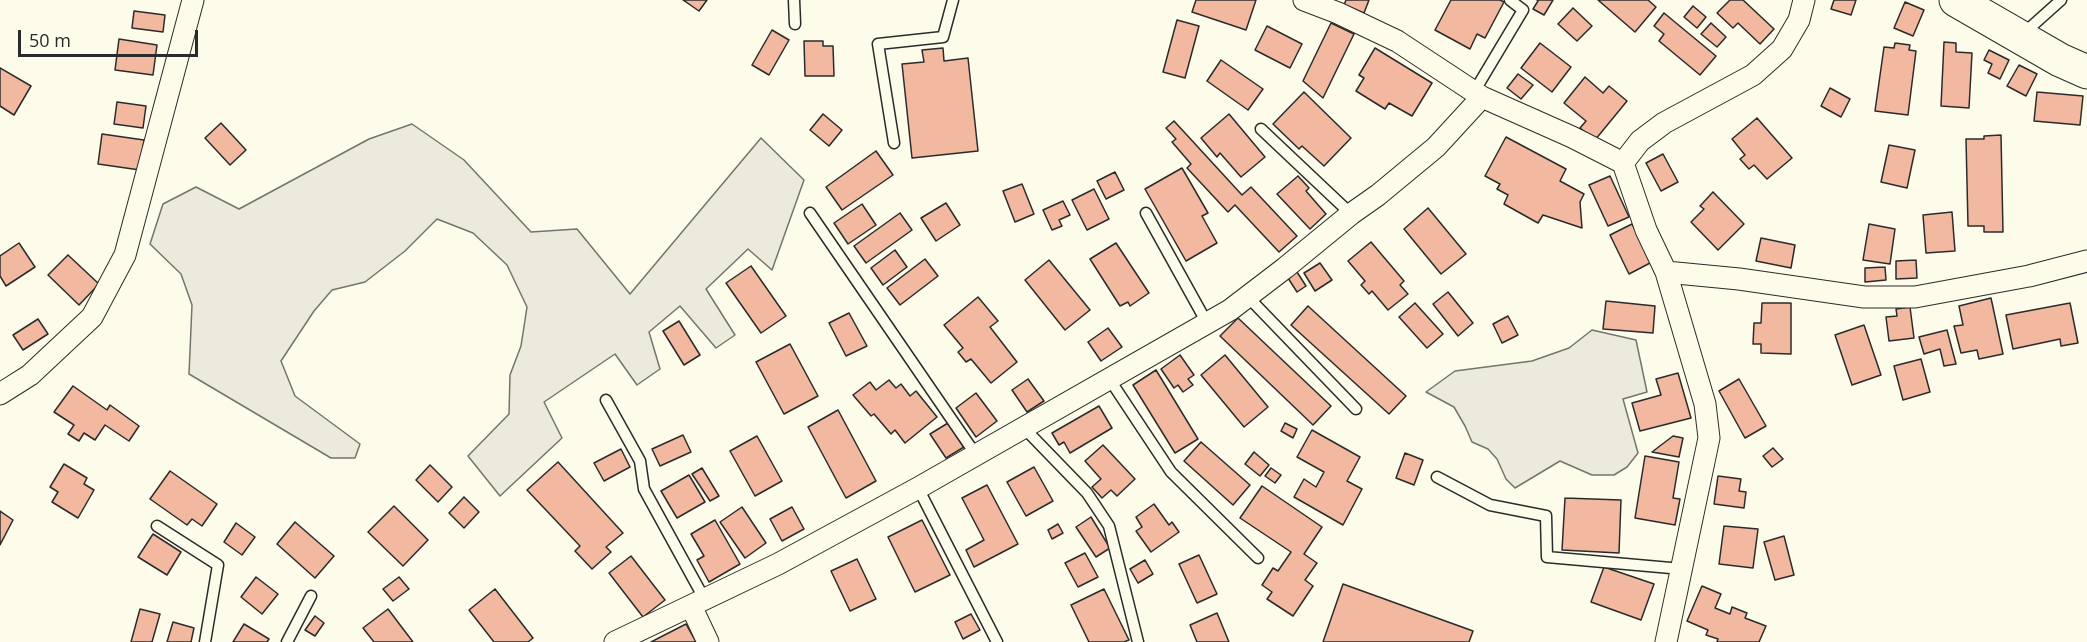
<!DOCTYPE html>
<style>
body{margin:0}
#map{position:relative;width:2087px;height:642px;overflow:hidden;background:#fdfbea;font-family:"Open Sans",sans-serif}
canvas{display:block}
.scale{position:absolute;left:18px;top:30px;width:180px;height:27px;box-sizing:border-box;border:3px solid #2b2b2b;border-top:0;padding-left:8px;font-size:18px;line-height:21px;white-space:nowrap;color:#2b2b2b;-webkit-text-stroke:4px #fdfbea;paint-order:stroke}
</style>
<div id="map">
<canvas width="2087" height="642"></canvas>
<div class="scale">50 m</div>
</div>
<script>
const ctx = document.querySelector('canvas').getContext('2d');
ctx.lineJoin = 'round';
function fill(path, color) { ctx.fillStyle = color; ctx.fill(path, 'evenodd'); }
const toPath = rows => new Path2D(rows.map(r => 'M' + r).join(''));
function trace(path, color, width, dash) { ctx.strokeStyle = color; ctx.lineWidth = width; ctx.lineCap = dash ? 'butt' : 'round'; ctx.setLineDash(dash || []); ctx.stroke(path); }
const green = toPath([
 [412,124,464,160,531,232,577,229,630,294,761,138,804,180,772,270,748,249,706,289,735,335,716,348,680,306,649,332,660,369,637,385,615,354,544,402,562,438,500,496,468,456,509,414,510,375,521,346,527,307,507,265,473,233,437,219,405,251,365,282,332,290,314,311,281,361,295,396,360,444,355,458,331,458,189,374,192,305,181,274,150,244,163,204,196,187,239,209,369,139,412,124],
 [1592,330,1636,340,1647,392,1623,399,1638,453,1627,467,1614,475,1592,475,1560,461,1515,488,1506,479,1497,459,1488,449,1472,442,1465,426,1454,407,1426,392,1455,371,1532,361,1569,348,1592,330]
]);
fill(green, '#ecebdb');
trace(green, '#74746e', 1.5);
const building = toPath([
 [683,0,707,0,699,11,683,0],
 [1196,0,1256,0,1246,30,1192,12,1196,0],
 [1346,0,1369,0,1364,13,1344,5,1346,0],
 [1451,0,1500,0,1504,2,1485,38,1477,34,1470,49,1435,30,1451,0],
 [1537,0,1553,0,1544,15,1533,9,1538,1,1537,0],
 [1598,0,1648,0,1656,7,1635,32,1598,0],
 [1730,0,1743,0,1774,29,1760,44,1738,23,1733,28,1717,13,1730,0],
 [1834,0,1856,0,1851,15,1831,9,1834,0],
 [1905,2,1924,10,1913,36,1894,28,1905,2],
 [1693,6,1706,17,1697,28,1684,17,1693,6],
 [1573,8,1592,26,1577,41,1558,24,1573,8],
 [134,11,165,15,163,32,132,28,134,11],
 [1664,13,1716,56,1700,75,1659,41,1664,34,1654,26,1664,13],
 [1177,20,1199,26,1185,78,1163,72,1177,20],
 [1331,23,1354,34,1323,98,1303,81,1331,23],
 [1711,23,1726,37,1717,47,1701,34,1711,23],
 [1267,26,1302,44,1290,68,1255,50,1267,26],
 [772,30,789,40,769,75,752,65,772,30],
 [119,39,157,45,153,75,115,70,119,39],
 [804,41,823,41,823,46,833,46,834,76,805,76,804,41],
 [1944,42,1956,43,1956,52,1972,53,1969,108,1941,106,1944,42],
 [1540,43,1571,67,1552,92,1521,68,1540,43],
 [1895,43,1910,45,1909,50,1916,51,1908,115,1875,111,1884,47,1894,48,1895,43],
 [943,48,944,61,968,58,978,151,912,158,902,64,924,62,922,50,943,48],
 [1375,48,1432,83,1412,116,1389,103,1385,109,1356,91,1364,78,1359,75,1375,48],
 [1989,50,2009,60,2000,79,1988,73,1992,64,1984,60,1989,50],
 [1221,60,1263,89,1248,110,1207,81,1221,60],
 [2019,65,2037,74,2026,96,2007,86,2019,65],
 [0,68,31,86,14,115,0,106,0,68],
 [1518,74,1533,85,1521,99,1507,88,1518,74],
 [1585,77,1603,93,1609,86,1627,101,1595,140,1580,128,1586,121,1564,103,1585,77],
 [1830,88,1850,99,1841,117,1821,106,1830,88],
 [1304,92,1351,138,1324,166,1302,146,1299,149,1273,124,1304,92],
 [2037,92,2083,96,2080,125,2034,121,2037,92],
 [117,102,146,106,143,128,114,124,117,102],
 [823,114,842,130,829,146,810,130,823,114],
 [1229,114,1265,157,1241,177,1220,153,1217,157,1201,138,1229,114],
 [1757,118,1792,158,1767,179,1754,165,1749,169,1740,159,1745,155,1732,139,1757,118],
 [1174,121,1242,195,1251,187,1297,236,1279,252,1235,205,1228,212,1187,168,1191,164,1172,142,1176,139,1166,128,1174,121],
 [221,123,246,150,230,165,205,138,221,123],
 [102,134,144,140,140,170,98,164,102,134],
 [2001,135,2003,232,1984,232,1984,226,1968,226,1966,139,1984,139,1984,136,2001,135],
 [1506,137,1566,169,1560,181,1584,194,1580,202,1582,228,1543,215,1538,223,1504,204,1508,195,1497,189,1500,184,1485,176,1506,137],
 [1889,145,1915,150,1907,188,1881,182,1889,145],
 [876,151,893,175,842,210,826,187,876,151],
 [1663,154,1678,182,1661,191,1646,163,1663,154],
 [1182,168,1208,213,1202,216,1217,243,1186,261,1145,189,1182,168],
 [1115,172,1124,190,1106,199,1097,181,1115,172],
 [1298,176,1309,188,1306,191,1326,214,1310,229,1277,194,1298,176],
 [1610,176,1629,217,1608,226,1589,185,1610,176],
 [1022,184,1034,214,1015,222,1003,191,1022,184],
 [1094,189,1109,219,1087,230,1072,200,1094,189],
 [1713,192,1744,224,1718,250,1691,222,1704,209,1700,206,1713,192],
 [1063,201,1070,215,1059,220,1062,226,1052,230,1043,210,1063,201],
 [946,203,960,225,936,241,921,218,946,203],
 [862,204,876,225,848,244,834,223,862,204],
 [1428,208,1466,254,1441,274,1404,229,1428,208],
 [1952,212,1955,251,1926,253,1923,215,1952,212],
 [900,213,912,230,866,263,854,246,900,213],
 [1632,224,1652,262,1629,274,1610,235,1632,224],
 [1869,224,1895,229,1890,264,1863,260,1869,224],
 [1761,238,1795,245,1791,268,1756,261,1761,238],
 [1371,242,1404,281,1400,285,1408,294,1388,310,1372,291,1369,294,1361,285,1365,281,1348,261,1371,242],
 [19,243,35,267,6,286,0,276,0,256,19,243],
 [1116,243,1149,293,1130,306,1128,302,1120,306,1090,259,1116,243],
 [895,250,907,267,883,285,871,268,895,250],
 [68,255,99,284,79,305,48,275,68,255],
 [925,259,938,276,900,305,887,288,925,259],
 [1049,260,1090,310,1065,330,1025,280,1049,260],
 [1916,260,1917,278,1896,279,1896,261,1916,260],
 [1320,263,1332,280,1315,291,1304,273,1320,263],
 [751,266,786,316,761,333,726,283,751,266],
 [1885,267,1886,280,1865,282,1865,268,1885,267],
 [1297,272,1306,286,1297,292,1288,278,1297,272],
 [1448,292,1473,323,1458,336,1433,304,1448,292],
 [978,297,998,321,990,327,1017,362,991,383,971,359,966,362,958,352,963,348,944,325,978,297],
 [1991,298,2003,354,1979,359,1977,350,1961,353,1954,326,1963,325,1959,306,1991,298],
 [1606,301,1655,306,1653,333,1603,329,1606,301],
 [1415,303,1443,334,1427,348,1399,317,1415,303],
 [1762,303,1791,303,1791,354,1761,353,1761,344,1753,344,1754,323,1761,323,1762,303],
 [2070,303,2078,343,2061,346,2060,339,2013,349,2006,315,2070,303],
 [1308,306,1406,396,1389,414,1291,325,1308,306],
 [1910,307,1914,338,1889,341,1886,317,1897,316,1896,309,1910,307],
 [849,313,867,346,846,356,829,323,849,313],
 [1508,316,1518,335,1502,343,1493,324,1508,316],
 [1238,318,1331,406,1313,425,1220,336,1238,318],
 [38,319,48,334,23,350,13,335,38,319],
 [679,321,700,355,684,365,663,331,679,321],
 [1864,325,1881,375,1852,385,1835,335,1864,325],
 [1108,328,1122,347,1101,361,1088,342,1108,328],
 [1947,330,1956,364,1944,366,1940,349,1924,354,1919,337,1947,330],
 [790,344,818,396,784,414,756,362,790,344],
 [1180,355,1194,375,1188,379,1193,385,1183,392,1178,385,1174,388,1161,369,1180,355],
 [1225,355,1268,407,1244,427,1201,375,1225,355],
 [1921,359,1930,392,1903,400,1894,366,1921,359],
 [1156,370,1198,439,1175,453,1133,385,1156,370],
 [1678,373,1691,418,1640,431,1632,403,1661,395,1656,379,1678,373],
 [1028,379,1044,401,1027,412,1012,390,1028,379],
 [1739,379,1766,426,1745,438,1719,391,1739,379],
 [889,380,896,388,901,384,910,396,916,391,937,417,905,443,895,430,891,434,874,414,871,416,853,395,870,382,876,390,889,380],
 [73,386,107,410,110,405,139,426,129,441,105,425,95,440,84,433,79,441,68,434,74,425,54,412,73,386],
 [976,393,997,421,976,437,956,408,976,393],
 [1099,406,1112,428,1070,453,1064,442,1059,445,1052,433,1099,406],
 [838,410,876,481,846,498,808,427,838,410],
 [948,423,964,447,946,458,930,434,948,423],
 [1285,423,1297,429,1293,438,1281,431,1285,423],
 [1312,430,1360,457,1347,481,1362,489,1343,525,1294,497,1304,479,1316,487,1324,472,1297,457,1312,430],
 [683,435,691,452,660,466,652,449,683,435],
 [757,436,782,481,755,496,730,451,757,436],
 [1673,436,1683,438,1679,457,1652,452,1673,436],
 [1201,442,1250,485,1233,505,1184,461,1201,442],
 [1103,445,1135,479,1117,496,1111,490,1102,498,1092,487,1101,479,1085,461,1103,445],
 [1773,448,1783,459,1772,467,1763,456,1773,448],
 [621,449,630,467,604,481,594,463,621,449],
 [1254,452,1269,465,1260,476,1245,464,1254,452],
 [1405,453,1423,460,1414,485,1396,478,1405,453],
 [1645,456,1679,462,1673,498,1680,499,1675,525,1635,518,1645,456],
 [558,462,623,533,606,547,611,552,592,569,575,551,580,546,527,490,558,462],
 [64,464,87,478,84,484,94,490,78,518,52,502,58,492,50,487,64,464],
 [430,465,452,487,438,502,416,480,430,465],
 [1034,467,1053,501,1026,516,1007,482,1034,467],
 [702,468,719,496,710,501,692,474,702,468],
 [1271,468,1281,475,1275,483,1265,476,1271,468],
 [170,471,217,504,202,526,192,519,187,525,150,499,170,471],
 [689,475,705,502,677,518,661,491,689,475],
 [1718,476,1741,479,1739,491,1746,492,1744,508,1714,504,1718,476],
 [987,485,1018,544,974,567,966,550,984,540,962,498,987,485],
 [1262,486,1322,527,1304,554,1317,563,1305,580,1313,586,1293,616,1267,599,1272,592,1262,585,1273,568,1278,571,1291,552,1240,518,1262,486],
 [464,497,479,512,464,528,449,513,464,497],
 [1565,498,1621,500,1619,553,1562,550,1565,498],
 [1154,504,1169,525,1172,522,1179,532,1151,552,1136,531,1142,527,1136,517,1154,504],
 [394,506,428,540,403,566,368,532,394,506],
 [742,507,766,543,745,558,720,522,742,507],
 [792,507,804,529,782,541,770,519,792,507],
 [0,511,13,520,0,545,0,511],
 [1091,517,1110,548,1096,557,1076,527,1091,517],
 [715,520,740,564,709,582,697,560,704,556,691,534,715,520],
 [922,520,950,575,915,592,888,537,922,520],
 [295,522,334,556,315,578,277,544,295,522],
 [236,523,255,537,242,555,224,542,236,523],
 [1058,524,1063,533,1052,539,1048,530,1058,524],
 [1724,526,1758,529,1753,568,1719,564,1724,526],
 [153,534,181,552,167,575,138,557,153,534],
 [1784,536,1794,575,1775,580,1764,542,1784,536],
 [1085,553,1098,577,1078,587,1065,563,1085,553],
 [1199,555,1217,594,1197,603,1179,564,1199,555],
 [631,556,665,600,643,617,609,573,631,556],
 [857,559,876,599,850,611,831,571,857,559],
 [1145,560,1153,574,1138,583,1130,569,1145,560],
 [1604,567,1654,584,1641,620,1591,602,1604,567],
 [256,577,278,594,262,614,241,597,256,577],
 [399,577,409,589,393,601,383,589,399,577],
 [1343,584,1473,631,1469,642,1323,642,1343,584],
 [1702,586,1721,594,1715,608,1730,614,1732,607,1747,613,1745,618,1766,626,1759,642,1717,642,1718,639,1706,635,1708,630,1687,621,1702,586],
 [495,589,533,638,528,642,494,642,469,610,495,589],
 [1104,589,1129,640,1124,642,1089,642,1071,605,1104,589],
 [140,609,160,614,152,642,131,642,140,609],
 [388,609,413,642,374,642,363,628,388,609],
 [1217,613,1229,642,1197,642,1190,625,1217,613],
 [971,614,980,630,963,639,955,622,971,614],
 [315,616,324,623,315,636,305,630,315,616],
 [173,622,194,628,191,642,167,642,173,622],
 [244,624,269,639,267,642,233,642,244,624],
 [686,624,696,642,651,642,686,624]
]);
fill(building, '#f2b8a0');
trace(building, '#2b2b2b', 1.5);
const lane = toPath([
 [794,0,795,24],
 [2023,34,2061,0],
 [1474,92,1523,10,1510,0],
 [1261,129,1351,214],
 [894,143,878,44,943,37,953,0],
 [810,213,976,455],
 [1146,213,1207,323],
 [1248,297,1356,409],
 [1110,380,1171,472,1258,558],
 [606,400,640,461,644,489,705,600],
 [1024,428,1087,493,1109,526,1138,642],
 [1437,477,1490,505,1546,516,1547,557,1682,569],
 [918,488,997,642],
 [157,526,218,565,205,642],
 [287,642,311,596]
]);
const street = toPath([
 [1304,0,1338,13,1397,41,1482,97,1572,137,1623,163,1646,230,1666,272,1705,404,1709,438,1666,642],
 [1623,163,1640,141,1664,123,1753,75,1782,49,1799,20,1804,0],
 [1666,272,1739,279,1864,297,1915,297,2029,276,2087,261],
 [0,394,30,375,92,317,125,255,193,0],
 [691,606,708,642],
 [615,642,778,564,918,488,1230,310,1285,268,1351,214,1378,195,1436,147,1482,97]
]);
const primary = toPath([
 [1956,0,2060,60,2087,72]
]);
trace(lane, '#2b2b2b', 13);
trace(street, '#2b2b2b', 23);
trace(primary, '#2b2b2b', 35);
trace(lane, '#fdfbea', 10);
trace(street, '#fdfbea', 21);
trace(primary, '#fdfbea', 33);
</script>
